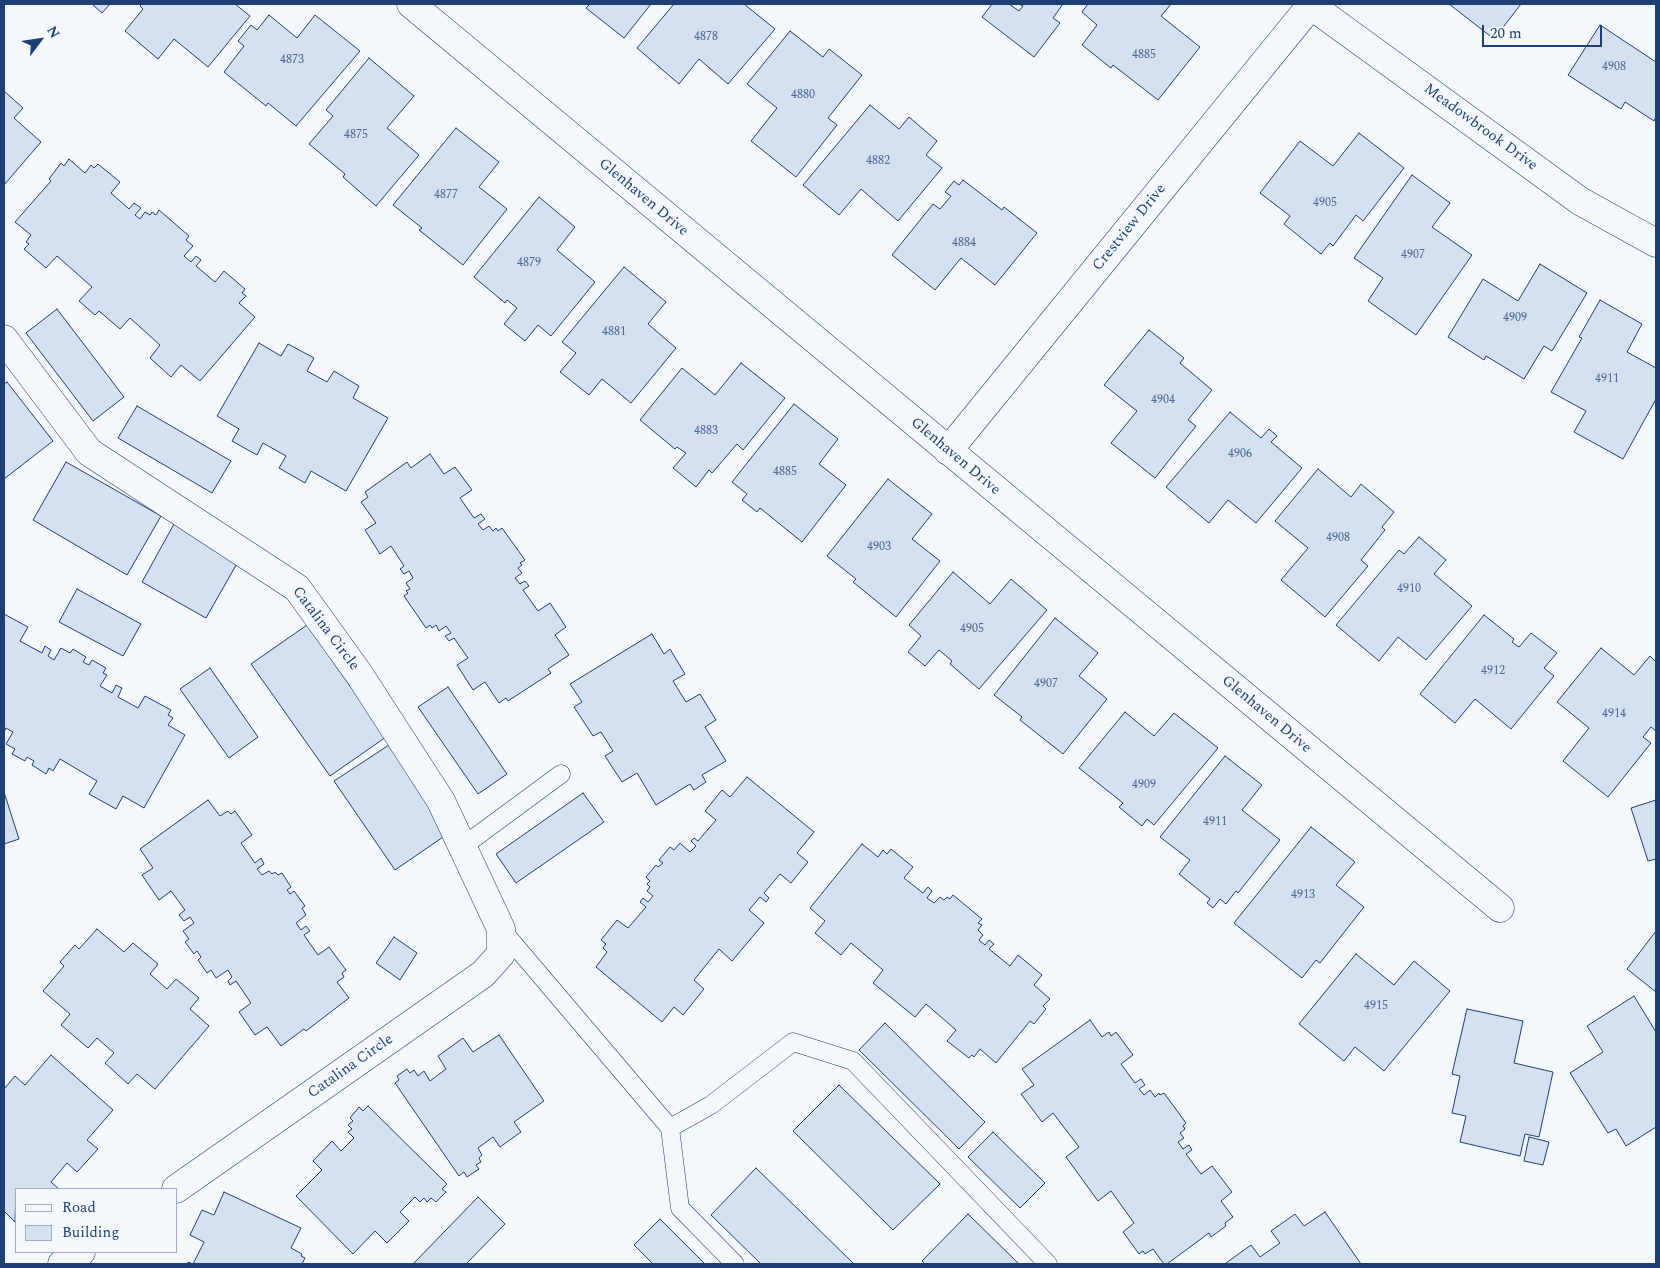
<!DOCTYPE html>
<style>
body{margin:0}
#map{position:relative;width:1660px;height:1268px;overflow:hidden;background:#f4f7fb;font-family:Spectral,serif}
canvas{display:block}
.frame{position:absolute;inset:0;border:5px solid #1d3f73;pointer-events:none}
.legend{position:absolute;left:15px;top:1188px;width:162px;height:65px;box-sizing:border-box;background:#f4f7fb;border:1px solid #9eadc5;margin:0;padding:6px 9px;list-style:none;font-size:15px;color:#1d3f73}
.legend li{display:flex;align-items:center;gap:10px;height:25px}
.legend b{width:25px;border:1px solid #9eadc5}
.north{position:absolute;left:15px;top:15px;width:50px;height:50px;-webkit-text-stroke:4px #f4f7fb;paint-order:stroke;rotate:59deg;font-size:14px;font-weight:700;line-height:20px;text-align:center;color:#1d3f73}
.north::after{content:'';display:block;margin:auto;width:18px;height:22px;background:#1d3f73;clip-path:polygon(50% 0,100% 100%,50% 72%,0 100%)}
.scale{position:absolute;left:1482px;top:25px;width:120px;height:22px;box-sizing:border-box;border:2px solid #1d3f73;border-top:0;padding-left:6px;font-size:15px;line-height:18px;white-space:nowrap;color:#1d3f73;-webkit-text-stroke:4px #f4f7fb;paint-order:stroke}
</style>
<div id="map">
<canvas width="1660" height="1268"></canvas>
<div class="frame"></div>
<ul class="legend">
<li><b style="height:6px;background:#f4f7fb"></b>Road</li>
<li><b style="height:14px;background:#d5e0f0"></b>Building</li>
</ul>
<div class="north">N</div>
<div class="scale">20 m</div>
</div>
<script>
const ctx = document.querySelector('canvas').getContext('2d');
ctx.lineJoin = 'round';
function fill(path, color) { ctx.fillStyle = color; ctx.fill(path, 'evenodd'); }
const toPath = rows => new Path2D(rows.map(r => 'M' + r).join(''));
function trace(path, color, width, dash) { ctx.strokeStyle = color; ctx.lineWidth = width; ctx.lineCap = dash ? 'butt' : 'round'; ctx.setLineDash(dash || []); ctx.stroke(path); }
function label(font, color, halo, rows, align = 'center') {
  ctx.font = font + ' Spectral,serif'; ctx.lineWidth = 4; ctx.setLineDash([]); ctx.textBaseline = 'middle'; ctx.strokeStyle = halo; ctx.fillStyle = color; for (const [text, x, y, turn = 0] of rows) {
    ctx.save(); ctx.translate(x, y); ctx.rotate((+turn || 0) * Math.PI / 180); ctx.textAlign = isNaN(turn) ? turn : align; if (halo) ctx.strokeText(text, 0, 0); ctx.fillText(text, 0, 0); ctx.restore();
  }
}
const building = toPath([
 [92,4,110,4,102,13,92,4],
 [142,4,235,4,250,16,208,67,174,39,158,59,125,31,143,9,140,6,142,4],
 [590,4,651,4,624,38,586,8,590,4],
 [674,4,744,4,775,29,728,84,699,59,679,84,637,48,674,4],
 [992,4,1009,4,1019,11,1023,6,1019,4,1063,4,1053,18,1060,23,1034,57,982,17,992,4],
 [1088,4,1171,4,1161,16,1200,47,1158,100,1113,65,1111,68,1082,45,1097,25,1082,12,1088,4],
 [1449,4,1521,4,1494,39,1449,4],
 [269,15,297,38,315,15,360,51,296,126,268,103,266,106,224,72,244,46,238,41,251,25,257,30,269,15],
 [1600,25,1656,62,1656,117,1654,121,1625,102,1621,109,1568,75,1600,25],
 [790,31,823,57,829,49,862,75,828,118,837,125,796,177,751,141,777,108,747,84,790,31],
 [369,58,414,96,387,128,419,155,376,206,343,177,345,174,309,144,333,116,326,110,369,58],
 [4,91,23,108,14,118,41,142,4,185,4,91],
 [870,105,899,129,909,117,937,141,926,155,942,168,898,221,861,189,839,215,803,185,870,105],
 [456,128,499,162,479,187,507,209,463,265,419,230,422,228,393,205,456,128],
 [1359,133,1404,168,1363,221,1356,215,1333,246,1330,243,1321,254,1284,224,1290,216,1260,193,1300,141,1333,166,1359,133],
 [69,159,85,173,91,165,94,168,98,164,120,182,111,193,129,209,134,203,141,208,135,215,140,219,145,212,150,215,152,212,156,215,159,210,189,236,186,240,193,246,184,256,191,262,196,256,201,260,196,266,215,282,224,271,245,289,242,293,246,296,239,303,255,317,200,381,181,365,171,377,150,358,160,345,130,318,120,329,99,311,95,315,79,301,92,287,57,256,46,268,24,249,29,244,26,242,31,235,15,222,51,181,49,179,61,163,64,166,69,159],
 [1412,175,1450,203,1432,227,1472,255,1416,335,1368,301,1383,278,1354,258,1412,175],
 [963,180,1002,210,1004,207,1037,233,995,285,961,258,935,290,892,255,933,204,940,209,951,196,945,192,954,181,959,185,963,180],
 [539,197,575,227,557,250,595,282,551,336,538,325,525,341,504,324,517,308,507,300,505,303,474,277,539,197],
 [1540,264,1587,293,1552,351,1544,346,1524,379,1486,356,1484,360,1448,337,1483,279,1518,301,1540,264],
 [624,267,666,302,648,324,676,348,631,403,602,379,589,395,560,372,576,353,562,342,624,267],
 [1600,300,1642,324,1627,352,1656,368,1656,399,1623,459,1574,432,1586,411,1551,392,1582,338,1579,337,1600,300],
 [57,309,124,397,93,421,26,333,57,309],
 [1149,330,1184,358,1180,363,1212,390,1188,420,1196,426,1155,478,1111,443,1137,411,1104,385,1149,330],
 [259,343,281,356,288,344,314,358,307,371,327,382,334,371,359,386,353,398,388,418,346,491,311,471,305,483,279,468,286,456,263,443,257,455,232,441,239,429,217,416,259,343],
 [741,363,785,398,743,450,737,444,712,473,709,470,696,487,673,468,686,453,677,447,675,449,640,420,682,368,715,395,741,363],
 [7,382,53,441,4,479,4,384,7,382],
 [794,404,838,439,819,464,846,485,802,542,760,508,757,512,742,500,747,494,732,482,794,404],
 [137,406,231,461,212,493,118,438,137,406],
 [1230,412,1261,438,1269,429,1277,436,1271,442,1302,468,1256,523,1228,500,1209,523,1166,487,1230,412],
 [430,454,444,474,455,467,472,490,460,498,474,518,481,514,485,519,478,524,483,530,489,526,493,531,496,528,498,531,502,528,525,560,520,563,522,565,518,568,522,573,515,578,520,584,525,581,529,586,523,590,538,611,550,603,566,627,555,635,569,655,548,669,551,673,508,701,506,698,499,703,485,682,473,690,457,665,468,658,454,638,449,641,445,636,451,633,446,626,439,631,436,625,432,628,430,625,426,628,404,596,408,593,406,591,410,589,406,583,413,578,409,571,404,574,400,569,404,566,391,546,380,554,365,530,376,523,361,502,368,497,365,492,407,462,411,468,430,454],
 [66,462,161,516,127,575,33,520,66,462],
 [1318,469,1351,497,1361,484,1394,512,1382,527,1385,530,1361,560,1368,566,1325,617,1281,580,1308,548,1275,521,1318,469],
 [888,479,932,514,912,539,940,561,896,617,853,582,856,579,827,556,888,479],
 [174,524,239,560,206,618,142,582,174,524],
 [1419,537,1446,560,1434,574,1472,606,1426,660,1398,637,1379,661,1336,625,1399,550,1404,554,1419,537],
 [953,572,990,604,1011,579,1047,610,979,689,950,664,952,661,939,650,925,666,908,652,921,636,909,625,953,572],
 [77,589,141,624,123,656,59,622,77,589],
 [4,614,28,627,20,641,42,653,45,646,51,650,48,656,54,660,61,648,70,653,73,649,86,657,83,662,89,665,92,660,106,668,103,673,107,675,100,686,112,693,116,685,122,688,118,697,138,708,145,696,171,710,168,715,173,718,168,725,185,735,144,808,123,796,116,809,89,794,97,781,60,759,53,771,49,768,46,774,32,765,34,761,27,757,25,761,12,754,15,749,6,744,13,732,6,728,4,732,4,614],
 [1484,615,1514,639,1512,642,1519,647,1531,633,1557,653,1544,668,1554,676,1511,729,1475,699,1455,723,1420,694,1484,615],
 [1055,618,1098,653,1079,676,1107,699,1063,754,1020,720,1022,717,994,695,1055,618],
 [307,625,386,737,330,776,251,664,307,625],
 [652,634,664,654,670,649,685,674,673,681,686,702,700,694,716,720,705,727,726,761,702,775,706,782,694,790,690,784,656,805,637,773,622,782,605,756,613,751,601,732,593,736,574,707,582,702,570,684,652,634],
 [1601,648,1634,675,1650,656,1656,662,1656,731,1651,727,1643,737,1651,743,1608,797,1563,761,1589,728,1557,702,1601,648],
 [210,668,258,737,229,758,180,689,210,668],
 [448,687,507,774,478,794,418,707,448,687],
 [1125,712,1154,736,1174,713,1218,748,1154,825,1147,819,1142,826,1119,807,1123,803,1079,768,1125,712],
 [389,745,449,833,395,870,334,781,389,745],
 [1225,756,1262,785,1242,810,1280,840,1238,893,1236,891,1226,904,1220,899,1213,908,1207,903,1210,899,1179,874,1190,860,1160,837,1225,756],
 [747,777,814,832,797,853,808,862,791,883,780,874,764,893,769,898,766,902,760,897,749,910,764,923,732,961,719,949,694,980,704,989,683,1015,674,1007,662,1022,596,967,607,952,603,948,606,944,601,940,617,920,628,928,646,907,640,902,643,898,648,902,653,896,647,891,650,887,647,884,650,881,646,877,656,865,658,867,663,863,659,860,670,847,674,850,680,843,690,852,696,846,691,841,694,838,698,841,716,820,705,811,722,790,730,797,747,777],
 [4,792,19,839,4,844,4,792],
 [583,793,604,822,516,883,496,854,583,793],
 [208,800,220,816,228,811,231,814,235,811,252,835,241,843,255,863,261,858,264,864,257,869,262,875,269,871,272,874,275,872,278,875,282,873,291,887,287,890,290,894,294,891,305,906,302,908,306,915,296,923,301,930,306,926,310,931,304,935,318,955,329,947,346,970,342,973,344,977,337,982,349,998,306,1031,304,1029,281,1046,267,1027,255,1035,239,1012,251,1003,236,981,230,985,228,981,232,977,228,970,216,978,211,970,207,973,198,960,201,957,197,951,194,954,185,942,189,939,183,931,194,923,190,917,184,921,179,915,185,910,171,891,159,900,142,875,153,868,140,849,208,800],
 [1656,800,1656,859,1648,861,1631,808,1656,800],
 [1311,827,1355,862,1336,885,1364,907,1320,963,1316,960,1302,978,1234,923,1311,827],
 [862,844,878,857,883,850,887,854,891,849,913,867,904,878,923,893,928,887,932,891,927,898,934,903,940,897,944,900,947,897,950,899,953,895,982,919,978,923,982,925,978,930,983,935,979,940,985,945,989,940,994,944,989,949,1010,966,1018,955,1042,975,1034,985,1050,999,1043,1006,1046,1009,1034,1024,1030,1021,996,1063,980,1049,974,1057,972,1055,969,1058,947,1041,956,1030,926,1004,915,1017,873,983,883,970,851,943,841,955,815,933,825,921,810,908,862,844],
 [97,929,124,952,133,943,158,964,150,974,167,989,176,979,199,998,190,1009,209,1026,155,1089,137,1074,128,1084,105,1063,114,1053,97,1038,88,1048,61,1025,70,1014,43,991,64,966,60,962,75,945,79,949,97,929],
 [1656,931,1656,992,1627,969,1656,931],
 [394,937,417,953,400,980,376,963,394,937],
 [1356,954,1394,985,1414,961,1450,991,1384,1071,1355,1047,1344,1061,1299,1024,1356,954],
 [1634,996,1656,1032,1656,1127,1626,1146,1616,1129,1608,1133,1570,1073,1603,1052,1587,1026,1634,996],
 [1467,1009,1523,1021,1514,1063,1553,1072,1539,1137,1525,1134,1520,1156,1460,1142,1466,1116,1452,1113,1460,1076,1452,1074,1467,1009],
 [1090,1020,1102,1037,1109,1032,1111,1036,1116,1032,1133,1055,1121,1064,1135,1083,1141,1079,1145,1085,1139,1089,1144,1095,1150,1090,1155,1097,1159,1093,1160,1095,1164,1093,1186,1123,1183,1126,1185,1129,1180,1133,1184,1138,1178,1142,1183,1149,1189,1145,1192,1150,1186,1154,1201,1174,1212,1166,1232,1192,1221,1201,1233,1217,1225,1223,1226,1226,1211,1237,1209,1233,1167,1264,1164,1264,1153,1249,1145,1254,1143,1251,1139,1254,1123,1232,1134,1223,1111,1191,1098,1201,1066,1157,1079,1147,1053,1113,1042,1122,1021,1094,1034,1085,1022,1069,1090,1020],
 [885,1023,985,1122,959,1149,859,1050,885,1023],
 [499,1035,544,1101,514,1122,521,1132,500,1147,493,1137,478,1148,482,1155,479,1158,481,1162,476,1165,479,1169,467,1177,464,1172,459,1176,395,1083,399,1080,397,1076,407,1069,410,1073,414,1070,418,1076,424,1071,430,1081,446,1069,438,1056,463,1038,473,1052,499,1035],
 [51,1055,113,1110,87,1140,98,1149,77,1172,67,1163,51,1182,59,1189,16,1189,15,1222,4,1211,4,1089,15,1076,25,1085,51,1055],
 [839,1085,940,1184,893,1230,793,1131,839,1085],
 [368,1106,447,1184,442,1189,446,1192,436,1202,431,1198,427,1202,424,1198,420,1202,415,1197,400,1212,409,1221,387,1243,375,1231,353,1254,296,1196,322,1170,313,1161,332,1141,341,1151,354,1138,348,1132,352,1129,348,1125,353,1121,350,1118,359,1107,363,1111,368,1106],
 [993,1132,1045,1183,1020,1208,968,1157,993,1132],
 [1529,1137,1549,1142,1543,1165,1524,1161,1529,1137],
 [756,1168,854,1264,761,1264,711,1215,756,1168],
 [224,1192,301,1228,291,1248,302,1254,301,1256,305,1258,302,1264,187,1264,188,1262,193,1264,204,1242,190,1235,202,1210,214,1215,224,1192],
 [478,1197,505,1224,466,1264,413,1264,478,1197],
 [1325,1212,1361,1264,1227,1264,1226,1263,1251,1245,1260,1257,1280,1243,1271,1231,1295,1214,1304,1226,1325,1212],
 [968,1214,1019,1264,925,1264,922,1261,968,1214],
 [660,1219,705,1264,653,1264,634,1245,660,1219]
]);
fill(building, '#d5e0f0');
trace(building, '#1d3f73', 1);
const service = toPath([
 [462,847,561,774],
 [501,929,670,1128,680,1208,735,1264],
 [670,1128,711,1105,793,1042,853,1061,1048,1264]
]);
const minor = toPath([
 [411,4,1500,908],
 [1309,4,1580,201,1656,243],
 [4,339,89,452,297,588,359,674,441,801,501,929,501,954,483,974,176,1189],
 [948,451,1312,4],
 [62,1264,81,1252]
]);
trace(service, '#1d3f73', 19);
trace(minor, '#1d3f73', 29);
trace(service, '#f4f7fb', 18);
trace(minor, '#f4f7fb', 28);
label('12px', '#4b6792', null, [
 ["4878",706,38],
 ["4885",1144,56],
 ["4873",292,61],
 ["4908",1614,68],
 ["4880",803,96],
 ["4875",356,136],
 ["4882",878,162],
 ["4877",446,196],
 ["4905",1325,204],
 ["4884",964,244],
 ["4907",1413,256],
 ["4879",529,264],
 ["4909",1515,319],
 ["4881",614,333],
 ["4911",1607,380],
 ["4904",1163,401],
 ["4883",706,432],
 ["4906",1240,455],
 ["4885",785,473],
 ["4908",1338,539],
 ["4903",879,548],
 ["4910",1409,590],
 ["4905",972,630],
 ["4912",1493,672],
 ["4907",1046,685],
 ["4914",1614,715],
 ["4909",1144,786],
 ["4911",1215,823],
 ["4913",1303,896],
 ["4915",1376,1007]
]);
label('15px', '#1d3f73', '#f4f7fb', [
 ["Meadowbrook Drive",1480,128,36],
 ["Glenhaven Drive",643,198,40],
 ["Crestview Drive",1130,228,-51],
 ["Glenhaven Drive",955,457,40],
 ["Catalina Circle",325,629,53],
 ["Glenhaven Drive",1266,715,40],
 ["Catalina Circle",351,1067,-35]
]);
</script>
